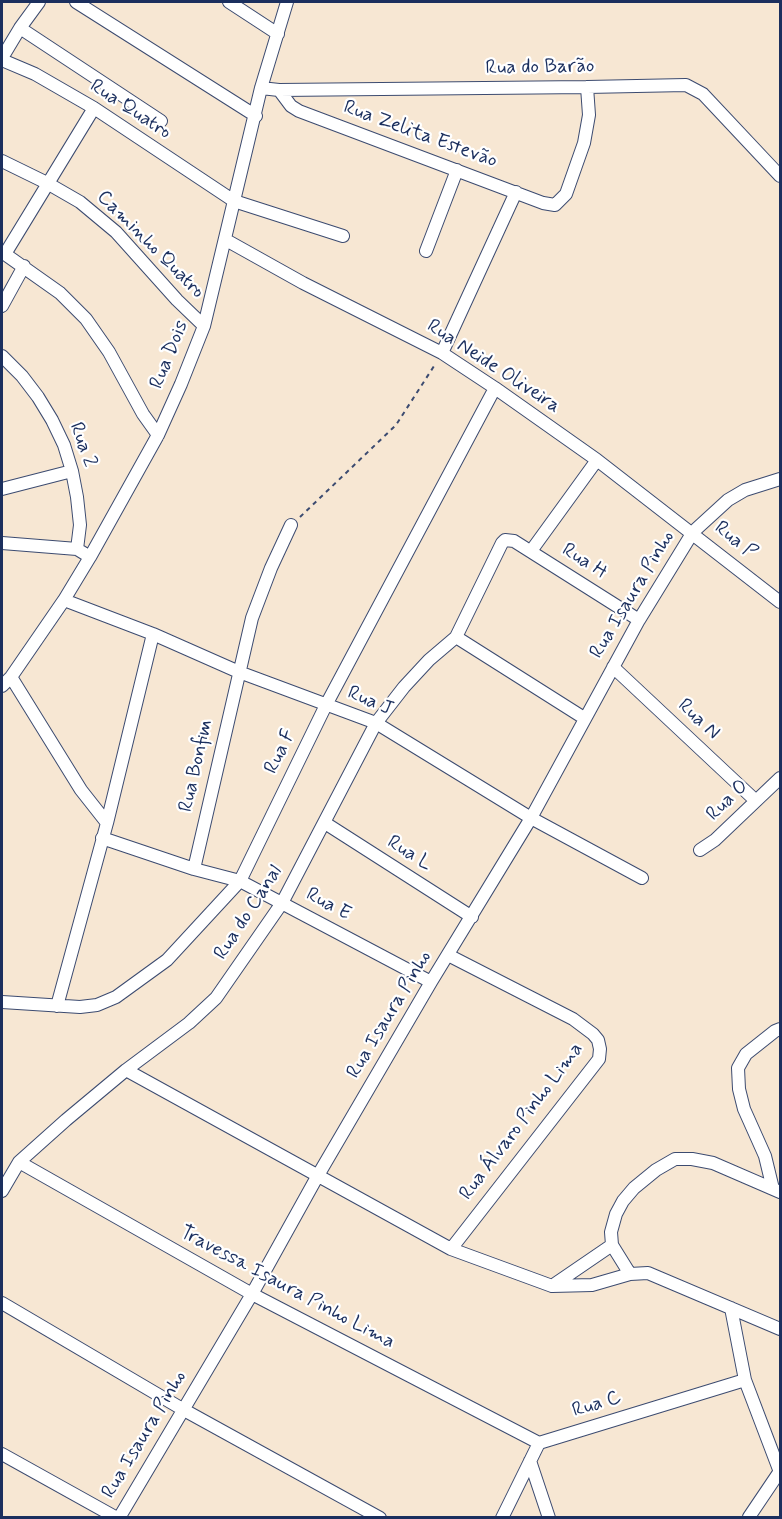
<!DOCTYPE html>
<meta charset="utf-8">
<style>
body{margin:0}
#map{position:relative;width:782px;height:1519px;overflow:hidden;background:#f7e7d3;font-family:Mynerve,sans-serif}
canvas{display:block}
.frame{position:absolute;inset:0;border:3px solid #1b2f5e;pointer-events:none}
</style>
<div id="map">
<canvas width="782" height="1519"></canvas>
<div class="frame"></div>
</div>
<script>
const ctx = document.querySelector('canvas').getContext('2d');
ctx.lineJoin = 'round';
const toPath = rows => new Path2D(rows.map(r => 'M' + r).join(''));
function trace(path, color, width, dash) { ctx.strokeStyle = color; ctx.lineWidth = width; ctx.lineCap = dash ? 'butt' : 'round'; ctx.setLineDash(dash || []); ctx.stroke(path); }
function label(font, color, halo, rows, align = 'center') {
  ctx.font = font + ' Mynerve,sans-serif'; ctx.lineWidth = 4.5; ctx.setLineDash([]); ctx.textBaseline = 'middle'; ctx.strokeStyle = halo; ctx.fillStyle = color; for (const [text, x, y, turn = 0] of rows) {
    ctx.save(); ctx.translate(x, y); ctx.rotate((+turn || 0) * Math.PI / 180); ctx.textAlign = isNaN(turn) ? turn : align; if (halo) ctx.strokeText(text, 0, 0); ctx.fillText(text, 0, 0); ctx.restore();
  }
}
const minor = toPath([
 [76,2,256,116],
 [229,2,278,34],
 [20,28,161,121],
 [2,58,20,28,39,2],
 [2,60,35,74,94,108,234,201,343,236],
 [261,88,279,90,587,87,686,85,703,94,780,176],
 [279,90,291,106,299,111,543,203,555,205,566,194,584,143,589,115,587,87],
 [2,161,47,183,80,202,116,232,177,300,204,326],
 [226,240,303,283,442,353,495,388,597,460,780,602],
 [426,251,457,170],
 [2,252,60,293,86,319,109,352,143,414,158,435],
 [5,254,94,108],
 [2,306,24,266],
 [442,353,516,192],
 [2,356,22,376,38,397,52,420,64,445,72,471,77,497,80,525,77,549,90,557],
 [2,489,72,471],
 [2,543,77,549],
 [531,551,597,460],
 [64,600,153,634,239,672,376,723,531,818,642,878],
 [456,637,584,718],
 [613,667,756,801],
 [11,677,81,790,107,823],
 [2,686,11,677,64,600,90,557,158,435,181,384,204,326,261,88,287,2],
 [325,823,472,917],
 [102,838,194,869,240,881,431,982],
 [700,850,715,840,780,778],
 [194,869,252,618,271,568,291,525],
 [448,955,573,1019,593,1034,598,1040,600,1049,599,1059,451,1249],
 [2,1002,80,1007,97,1005,116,997,167,960,240,881,326,705,495,388],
 [57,1006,107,823,153,634],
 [126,1070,451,1249,552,1286,592,1285,630,1274,648,1273,780,1329],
 [19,1162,252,1294,539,1443],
 [773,1189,765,1156,744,1109,739,1089,738,1068,746,1054,775,1031,780,1029],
 [2,1191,19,1162,66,1120,126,1070,189,1023,216,998,282,903,376,723,404,687,429,660,456,637,502,543,505,540,514,541,639,620],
 [630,1274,612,1245,611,1232,616,1214,623,1201,634,1188,656,1170,675,1159,692,1159,713,1163,780,1192],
 [552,1286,612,1245],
 [2,1303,184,1410,380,1518],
 [731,1308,745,1380,780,1472],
 [2,1454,117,1518],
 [530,1461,549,1518],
 [749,1517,780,1471],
 [119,1518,252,1294,317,1177,431,982,531,818,639,620,693,532,728,500,745,490,780,479],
 [502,1518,539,1443,745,1380]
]);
trace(minor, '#3c4b70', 14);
trace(toPath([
 [300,517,396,425,436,363]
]), '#3c4b70', 2, [4.5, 4.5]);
trace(minor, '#fff', 12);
label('20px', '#1b2f5e', '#fff', [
 ["Rua do Barão",540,68,-1],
 ["Rua Quatro",130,110,33],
 ["Rua Zelita Estevão",420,135,20],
 ["Caminho Quatro",150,245,45],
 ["Rua Dois",170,355,-68],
 ["Rua Neide Oliveira",493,367,33],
 ["Rua 2",82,445,70],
 ["Rua P",735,541,39],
 ["Rua H",584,562,32],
 ["Rua Isaura Pinho",633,595,-59],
 ["Rua J",370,702,23],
 ["Rua N",698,720,43],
 ["Rua F",281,752,-64],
 ["Rua Bonfim",197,766,-77],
 ["Rua O",728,801,-44],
 ["Rua L",409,854,32],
 ["Rua E",328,905,28],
 ["Rua do Canal",249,913,-57],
 ["Rua Isaura Pinho",390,1015,-59],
 ["Rua Álvaro Pinho Lima",522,1122,-53],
 ["Travessa Isaura Pinho Lima",287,1288,28],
 ["Rua C",597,1405,-17],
 ["Rua Isaura Pinho",145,1435,-59]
]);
</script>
